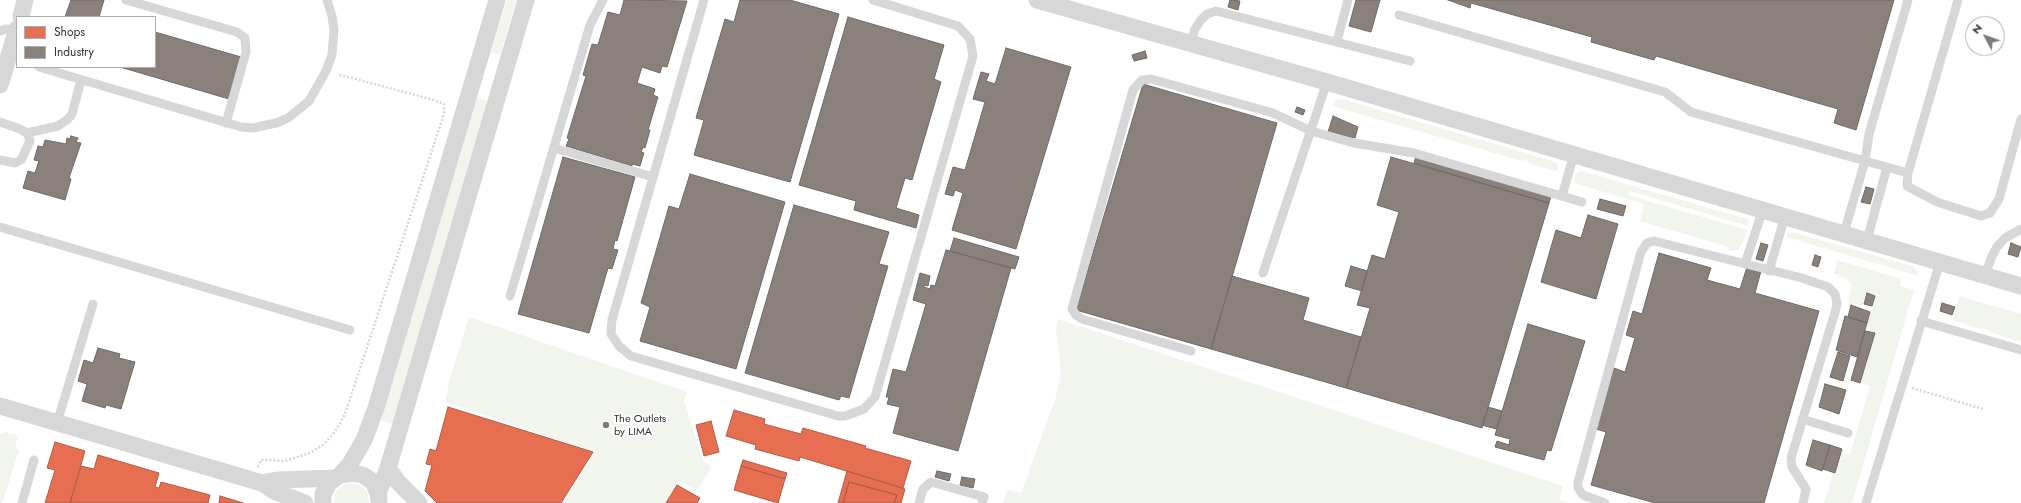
<!DOCTYPE html>
<style>
body{margin:0}
#map{position:relative;width:2021px;height:503px;overflow:hidden;background:#fff;font-family:Jost,sans-serif}
canvas{display:block}
.legend{position:absolute;left:16px;top:16px;width:140px;height:52px;box-sizing:border-box;background:#fff;border:1px solid #adadad;margin:0;padding:5px 7px;list-style:none;font-size:12px;color:#333}
.legend li{display:flex;align-items:center;gap:8px;height:20px}
.legend b{width:20px;border:1px solid #adadad}
.north{position:absolute;left:1965px;top:16px;width:40px;height:40px;box-sizing:border-box;background:#fff;border:1px solid #adadad;border-radius:50%;rotate:311deg;font-size:11px;font-weight:700;line-height:16px;text-align:center;color:#333}
.north::after{content:'';display:block;margin:auto;width:14px;height:18px;background:#7a7a7a;clip-path:polygon(50% 0,100% 100%,50% 72%,0 100%)}
</style>
<div id="map">
<canvas width="2021" height="503"></canvas>
<ul class="legend">
<li><b style="height:11px;background:#e76f51"></b>Shops</li>
<li><b style="height:11px;background:#8a817c"></b>Industry</li>
</ul>
<div class="north">N</div>
</div>
<script>
const ctx = document.querySelector('canvas').getContext('2d');
ctx.lineJoin = 'round';
function fill(path, color) { ctx.fillStyle = color; ctx.fill(path, 'evenodd'); }
const toPath = rows => new Path2D(rows.map(r => 'M' + r).join(''));
function trace(path, color, width, dash) { ctx.strokeStyle = color; ctx.lineWidth = width; ctx.lineCap = dash ? 'butt' : 'round'; ctx.setLineDash(dash || []); ctx.stroke(path); }
function label(font, color, halo, rows, align = 'center') {
  ctx.font = font + ' Jost,sans-serif'; ctx.lineWidth = 4; ctx.setLineDash([]); ctx.textBaseline = 'middle'; ctx.strokeStyle = halo; ctx.fillStyle = color; for (const [text, x, y, turn = 0] of rows) {
    ctx.save(); ctx.translate(x, y); ctx.rotate((+turn || 0) * Math.PI / 180); ctx.textAlign = isNaN(turn) ? turn : align; if (halo) ctx.strokeText(text, 0, 0); ctx.fillText(text, 0, 0); ctx.restore();
  }
}
fill(toPath([
 [507,0,516,0,500,55,491,52],
 [477,97,488,101,392,424,381,421],
 [1341,99,1552,161,1558,165,1559,172,1531,164,1526,159,1522,161,1332,106,1336,100],
 [1581,171,1747,219,1749,221,1748,226,1630,191,1628,195,1747,230,1744,240,1738,250,1728,251,1729,247,1640,221,1644,204,1574,183,1576,174],
 [1792,232,1912,266,1917,270,1919,276,1786,237,1788,233],
 [1837,260,1901,279,1900,286,1914,290,1852,503,1824,503,1833,473,1836,474,1842,453,1850,455,1870,386,1861,383,1875,334,1866,330,1875,296,1866,293,1862,306,1848,303,1852,285,1845,278,1834,274],
 [1959,296,2021,314,2021,342,1953,320],
 [469,317,687,392,684,401,703,461,712,467,697,490,679,481,666,503,562,503,593,455,592,451,445,402,450,378],
 [1058,319,1563,486,1559,500,1571,503,1003,503,1007,490,1021,493,1056,397,1061,370,1056,330],
 [6,432,18,436,15,448,19,450,2,503,0,503,0,434],
 [350,483,360,485,368,493,369,503,334,503,336,492,344,485]
]), '#f1f5ed');
const shops = toPath([
 [448,407,593,452,561,503,437,503,425,491,432,465,426,464,430,449,436,451,448,407],
 [734,410,765,419,764,424,801,434,803,428,866,446,865,448,911,461,903,488,800,457,799,461,755,449,756,445,726,436,734,410],
 [711,421,719,452,704,456,696,425,711,421],
 [55,442,85,451,70,503,45,503,55,470,47,468,55,442],
 [98,455,159,473,155,487,159,488,161,482,210,495,208,503,70,503,81,466,94,469,98,455],
 [743,460,787,473,785,479,741,466,743,460],
 [741,466,785,479,778,503,734,490,741,466],
 [847,471,905,489,901,503,894,503,897,495,849,482,843,503,838,503,847,471],
 [849,482,897,495,894,503,843,503,849,482],
 [677,485,700,498,697,503,666,503,677,485],
 [220,496,243,503,219,503,220,496]
]);
fill(shops, '#e76f51');
trace(shops, '#b15d48', 1);
const industry = toPath([
 [71,0,104,0,99,17,65,17,71,0],
 [624,0,687,1,667,67,662,66,660,73,642,67,637,83,655,89,653,95,658,97,648,130,650,130,645,148,643,147,641,152,644,153,640,166,632,164,632,166,566,146,569,139,567,138,586,76,583,75,592,44,598,45,608,12,620,15,624,0],
 [740,0,790,0,839,14,790,182,694,155,704,120,696,118,725,19,734,22,740,0],
 [1230,0,1240,1,1238,10,1228,7,1230,0],
 [1356,0,1380,0,1371,32,1349,26,1356,0],
 [1448,0,1894,0,1856,130,1834,123,1838,109,1656,56,1654,60,1591,42,1592,37,1471,3,1470,8,1448,0],
 [848,17,944,45,934,79,941,82,912,180,905,178,896,208,919,215,916,228,854,210,856,201,799,185,848,17],
 [155,32,241,57,229,99,120,67,155,67,155,32],
 [1006,48,1071,67,1016,249,952,230,963,193,955,190,953,196,945,194,953,167,965,170,985,102,973,99,981,72,989,74,986,81,995,84,1006,48],
 [1145,51,1147,58,1134,61,1132,55,1145,51],
 [1143,84,1277,123,1211,349,1076,310,1143,84],
 [1297,107,1305,110,1303,115,1295,112,1297,107],
 [1333,116,1358,127,1355,138,1328,132,1333,116],
 [71,136,78,138,76,142,81,143,69,178,71,179,65,200,23,188,28,171,35,173,39,161,34,160,38,146,43,147,45,140,66,144,67,138,70,139,71,136],
 [1416,156,1551,196,1549,203,1414,163,1416,156],
 [563,157,635,177,617,241,615,240,613,249,618,250,612,269,608,268,589,333,518,314,563,157],
 [1391,157,1549,203,1482,428,1346,388,1370,308,1357,305,1372,255,1385,259,1399,212,1377,205,1391,157],
 [690,174,785,202,736,369,640,341,650,307,641,303,669,206,679,209,690,174],
 [1866,187,1874,189,1870,204,1861,202,1866,187],
 [1600,199,1626,206,1623,216,1597,209,1600,199],
 [794,205,889,232,879,264,888,266,849,398,841,396,839,400,745,373,794,205],
 [1588,215,1618,224,1596,299,1541,282,1556,230,1581,238,1588,215],
 [954,238,1019,257,1015,269,950,251,954,238],
 [1761,243,1768,245,1763,261,1756,259,1761,243],
 [2011,243,2021,247,2018,257,2008,254,2011,243],
 [946,250,1011,268,958,451,893,433,900,407,887,404,889,397,886,397,893,369,906,372,926,304,913,300,920,273,930,276,928,286,924,285,924,287,930,289,931,285,935,286,946,250],
 [1659,253,1711,268,1707,280,1740,289,1747,267,1761,271,1755,293,1819,311,1764,503,1655,503,1591,485,1606,432,1596,429,1614,368,1625,372,1635,338,1626,335,1633,311,1642,314,1659,253],
 [1815,255,1821,257,1818,267,1812,265,1815,255],
 [1351,266,1367,271,1362,291,1345,286,1351,266],
 [1232,276,1309,298,1303,320,1361,337,1346,388,1211,349,1232,276],
 [1867,293,1875,296,1872,306,1864,304,1867,293],
 [1942,303,1955,307,1952,315,1940,311,1942,303],
 [1851,305,1870,312,1867,323,1848,317,1851,305],
 [1845,316,1867,323,1857,357,1836,350,1845,316],
 [1528,324,1585,341,1551,451,1547,450,1544,460,1495,447,1497,441,1509,445,1510,439,1495,435,1528,324],
 [1865,331,1875,333,1860,383,1851,380,1865,331],
 [98,348,120,354,119,358,135,362,121,409,106,405,105,408,82,401,87,384,78,381,84,360,93,363,98,348],
 [1838,352,1850,356,1843,381,1830,377,1838,352],
 [1825,384,1846,390,1839,414,1819,407,1825,384],
 [1488,407,1502,411,1496,429,1482,425,1488,407],
 [1813,440,1830,445,1822,471,1806,465,1813,440],
 [1830,445,1842,449,1835,473,1823,469,1830,445],
 [937,471,951,474,949,481,935,477,937,471],
 [962,477,975,479,973,488,960,485,962,477]
]);
fill(industry, '#8a817c');
trace(industry, '#706a66', 1);
trace(toPath([
 [1912,388,1983,409],
 [258,467,261,460,285,461,310,453,323,445,335,432,345,414,444,114,444,104,434,100,337,74]
]), '#d6d6d6', 2.5, [2, 2]);
trace(toPath([
 [126,0,237,32,245,38,246,52,226,123],
 [704,0,612,320,611,334,619,346,631,356,838,416,845,416,864,409,875,397,973,56,970,39,958,26,873,0],
 [1958,0,1908,173,1907,186,1937,202,1981,216,1990,213,1999,199,2021,119],
 [1399,15,1665,92,1691,112,1908,173],
 [0,31,6,29,16,31],
 [1337,41,1348,0],
 [1190,44,1195,29,1201,20,1207,14,1216,11,1410,61],
 [39,67,241,127,253,128,276,123,288,118,309,101,326,71,332,55,334,30,332,16,327,0],
 [0,122,20,129,27,133,30,141,21,160,15,163,0,160],
 [27,133,58,126,68,119,72,114,81,80],
 [554,148,653,177],
 [1562,196,1574,154],
 [0,227,350,330],
 [1844,233,1865,161,1869,134,1908,0],
 [1867,240,1887,167],
 [1745,264,1763,209],
 [1769,271,1785,216],
 [1263,273,1327,82],
 [1985,275,1992,256,1997,247,2005,238,2021,229],
 [510,296,590,25,603,0],
 [1921,321,2021,350],
 [1191,351,1082,319,1076,315,1072,309,1133,90,1142,80,1151,79,1273,113,1311,131,1354,143,1414,153,1582,202],
 [1802,419,1848,433],
 [57,423,93,304],
 [22,503,34,460],
 [919,503,923,489,931,482,984,497,982,503],
 [1605,503,1583,495,1578,488,1578,482,1641,252,1647,243,1654,241,1802,278,1828,287,1835,294,1837,303,1836,309,1791,458,1792,467,1806,489,1803,503],
 [1866,503,1940,262]
]), '#d7d7d7', 9);
trace(toPath([
 [1037,0,1327,82,2021,286],
 [21,17,25,0],
 [0,85,17,29],
 [0,406,262,483,276,492,305,503],
 [388,468,398,482,419,503],
 [340,475,350,464,364,440,376,408,497,0],
 [262,483,277,480,336,478],
 [378,493,388,468,526,0],
 [323,503,323,494,329,483,340,475,352,473,363,475,373,482,378,493,379,501]
]), '#d7d7d7', 17);
for (const [x, y, r, color] of [
 [606,425,4,"#7a7a7a"]
]) { const dot = new Path2D(); dot.arc(x, y, r, 0, 2 * Math.PI); ctx.fillStyle = color; ctx.fill(dot); trace(dot, '#fff', 1.5); }
label('11px', '#333', '#fff', [
 ["The Outlets",614,419],
 ["by LIMA",614,432]
], 'left');
</script>
